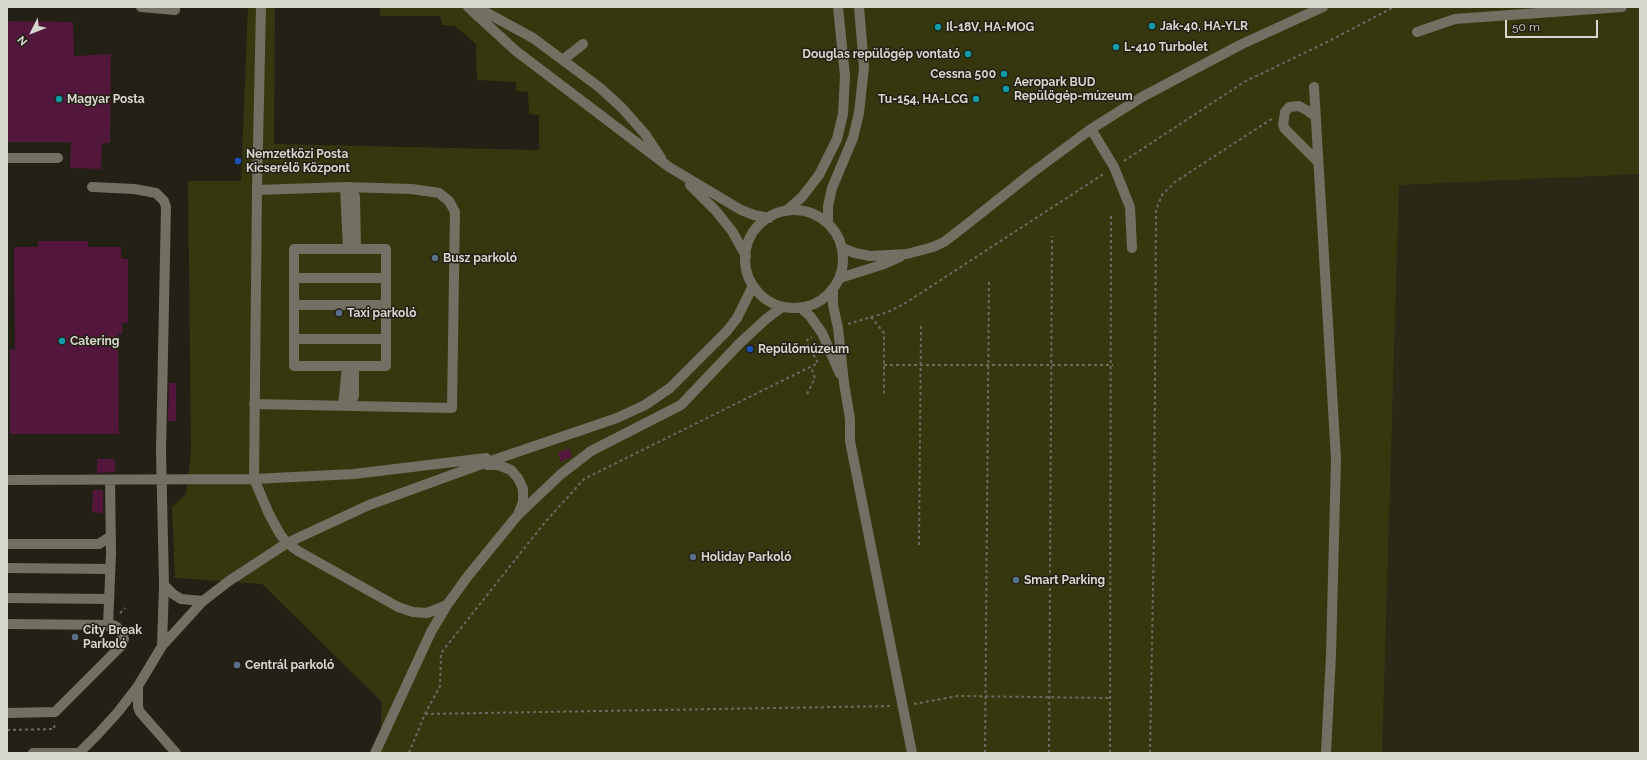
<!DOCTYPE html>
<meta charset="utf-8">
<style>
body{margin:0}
#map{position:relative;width:1647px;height:760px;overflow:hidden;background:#232015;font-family:Raleway,sans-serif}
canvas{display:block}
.frame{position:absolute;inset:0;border:8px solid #d7d6cf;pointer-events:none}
.north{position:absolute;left:12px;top:12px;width:40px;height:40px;-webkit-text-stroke:3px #232015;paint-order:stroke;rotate:228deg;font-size:11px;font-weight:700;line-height:16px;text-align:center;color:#d7d6cf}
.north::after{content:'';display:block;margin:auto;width:14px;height:18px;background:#d7d6cf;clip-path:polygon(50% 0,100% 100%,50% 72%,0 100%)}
.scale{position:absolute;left:1505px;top:20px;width:93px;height:18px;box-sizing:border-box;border:2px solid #d7d6cf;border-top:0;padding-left:5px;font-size:12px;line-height:14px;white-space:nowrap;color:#d7d6cf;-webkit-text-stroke:3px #232015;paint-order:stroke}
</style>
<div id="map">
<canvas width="1647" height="760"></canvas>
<div class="frame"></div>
<div class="north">N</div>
<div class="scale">50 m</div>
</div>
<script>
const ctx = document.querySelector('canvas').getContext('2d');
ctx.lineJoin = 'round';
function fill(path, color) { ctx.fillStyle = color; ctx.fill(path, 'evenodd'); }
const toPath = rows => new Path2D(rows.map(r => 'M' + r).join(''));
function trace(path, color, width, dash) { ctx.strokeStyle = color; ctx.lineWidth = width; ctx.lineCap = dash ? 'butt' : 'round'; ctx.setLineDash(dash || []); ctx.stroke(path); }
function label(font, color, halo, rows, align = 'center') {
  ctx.font = font + ' Raleway,sans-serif'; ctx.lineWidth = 3; ctx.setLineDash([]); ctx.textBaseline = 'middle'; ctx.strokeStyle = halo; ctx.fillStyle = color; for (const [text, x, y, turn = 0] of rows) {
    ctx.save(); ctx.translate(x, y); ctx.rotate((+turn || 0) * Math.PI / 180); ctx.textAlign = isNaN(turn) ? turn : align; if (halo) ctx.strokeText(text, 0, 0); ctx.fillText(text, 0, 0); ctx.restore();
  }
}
fill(toPath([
 [1507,7,1640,7,1640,753,928,753]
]), '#2b2816');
fill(toPath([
 [248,7,275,7,274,144,539,150,539,115,529,114,528,92,516,91,516,82,477,80,476,44,455,26,442,25,440,16,380,16,380,7,1496,7,1485,9,1507,7,1640,7,1640,174,1399,185,1382,753,379,753,382,702,262,584,175,578,172,507,186,494,191,451,188,181,241,181]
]), '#35380e');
fill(toPath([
 [7,21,73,22,74,56,111,54,110,143,102,143,101,169,70,168,71,142,7,142],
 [38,241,88,241,88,247,121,247,121,259,128,259,128,323,122,323,122,334,118,334,119,434,10,434,10,349,15,349,14,247,38,247],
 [169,383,176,383,176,421,168,421],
 [570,449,572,457,561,462,558,452],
 [97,459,115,459,115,472,97,473],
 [93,490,103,490,103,513,92,512]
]), '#53173b');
trace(toPath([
 [1124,161,1244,82,1327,42,1394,7],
 [871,317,884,333,884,396],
 [848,324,888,312,904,304,1105,173],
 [884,365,1113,365],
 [807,394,815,378,811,367],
 [919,545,921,325],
 [120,613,125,608],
 [914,704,958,696,1110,698],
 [425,714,892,706],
 [7,730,54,729,55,722],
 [409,753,425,714,440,686,441,653,546,521,584,479,818,363,807,343,807,340,812,337],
 [985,753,989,279],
 [1049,753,1052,236],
 [1110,753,1111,214],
 [1150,753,1154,535,1156,210,1162,195,1175,182,1273,118]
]), '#6c6960', 2, [3, 3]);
trace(toPath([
 [141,7,175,10,175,7],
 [261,7,257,190,254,479,269,514,280,534,287,543,298,551,398,607,413,612,427,613,447,605],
 [468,7,516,51,669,167,741,210,754,215,769,218],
 [476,7,533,38,599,87,622,108,645,134,661,158],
 [1417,32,1455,19,1622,7],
 [564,59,583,44],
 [1314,87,1336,459,1331,655,1326,753],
 [1316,117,1308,111,1299,106,1289,107,1285,112,1283,125,1285,129,1317,161],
 [1091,129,1114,167,1130,207,1132,248],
 [7,158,58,158],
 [690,185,716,211,732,231,746,256],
 [92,187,134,189,156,193,164,201,166,207,161,451,164,585,162,646],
 [345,187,352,191,355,197,356,249],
 [345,187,348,249],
 '745 259a49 49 0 1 1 98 0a49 49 0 1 1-98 0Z',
 [786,211,802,197,819,175,837,139,843,114,845,76,838,7],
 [828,223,828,206,832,188,853,138,859,113,864,67,859,7],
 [842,248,855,253,870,256,907,254,933,247,944,242,961,229,1033,172,1091,129,1142,97,1242,44,1323,7],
 [294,249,386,249,386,366,294,366,294,249],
 [294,278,386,278],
 [840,278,884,264,900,257],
 [833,290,833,305,838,328,844,383,850,419,850,441,912,753],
 [294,305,386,305],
 [801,308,810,316,822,333,840,374],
 [295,339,386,339],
 [254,404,452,408,455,212,449,201,439,193,412,189,345,187,257,190],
 [343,406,351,402,354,396,354,366],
 [343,406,347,366],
 [487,465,498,465,511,470,518,478,523,489,523,502,519,512],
 [7,480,254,479,354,474,486,458],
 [7,544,99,544,111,536],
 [7,568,110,569],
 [164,585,173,594,181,599,203,601],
 [7,598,108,599],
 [7,624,113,625,117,627,121,632,124,639,122,645,55,712,7,713],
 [108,626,111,553,110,480],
 [138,686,138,707,140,712,176,753],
 [33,753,79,753],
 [79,753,98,734,118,712,138,686,162,646,203,601,229,581,287,543,369,505,479,465,617,418,645,405,670,388,727,331,737,318,753,286],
 [375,753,431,632,447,605,468,576,517,516,560,475,591,451,681,405,739,344,766,319,782,307]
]), '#727062', 10);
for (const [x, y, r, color] of [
 [1152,26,4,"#0f9aa8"],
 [938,27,4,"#0f9aa8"],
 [1116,47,4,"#0f9aa8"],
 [968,54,4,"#0f9aa8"],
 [1004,74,4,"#0f9aa8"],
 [1006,89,4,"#0f9aa8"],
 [59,99,4,"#0f9aa8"],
 [976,99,4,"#0f9aa8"],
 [238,161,4,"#1a4fb4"],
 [435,258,4,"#5c6f8a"],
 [339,313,4,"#5c6f8a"],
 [62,341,4,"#0f9aa8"],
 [750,349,4,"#1a4fb4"],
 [693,557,4,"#5c6f8a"],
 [1016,580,4,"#5c6f8a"],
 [75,637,4,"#5c6f8a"],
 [237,665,4,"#5c6f8a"]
]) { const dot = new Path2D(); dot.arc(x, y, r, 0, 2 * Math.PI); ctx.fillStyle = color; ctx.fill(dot); trace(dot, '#232015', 1.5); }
label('bold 12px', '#d7d6cf', '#232015', [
 ["Jak-40, HA-YLR",1160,26],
 ["Il-18V, HA-MOG",946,27],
 ["L-410 Turbolet",1124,47],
 ["Douglas repülőgép vontató",960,54,"right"],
 ["Cessna 500",996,74,"right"],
 ["Aeropark BUD",1014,82],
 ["Repülőgép-múzeum",1014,96],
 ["Magyar Posta",67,99],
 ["Tu-154, HA-LCG",968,99,"right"],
 ["Nemzetközi Posta",246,154],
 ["Kicserélő Központ",246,168],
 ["Busz parkoló",443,258],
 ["Taxi parkoló",347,313],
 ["Catering",70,341],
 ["Repülőmúzeum",758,349],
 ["Holiday Parkoló",701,557],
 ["Smart Parking",1024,580],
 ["City Break",83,630],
 ["Parkoló",83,644],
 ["Centrál parkoló",245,665]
], 'left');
</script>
